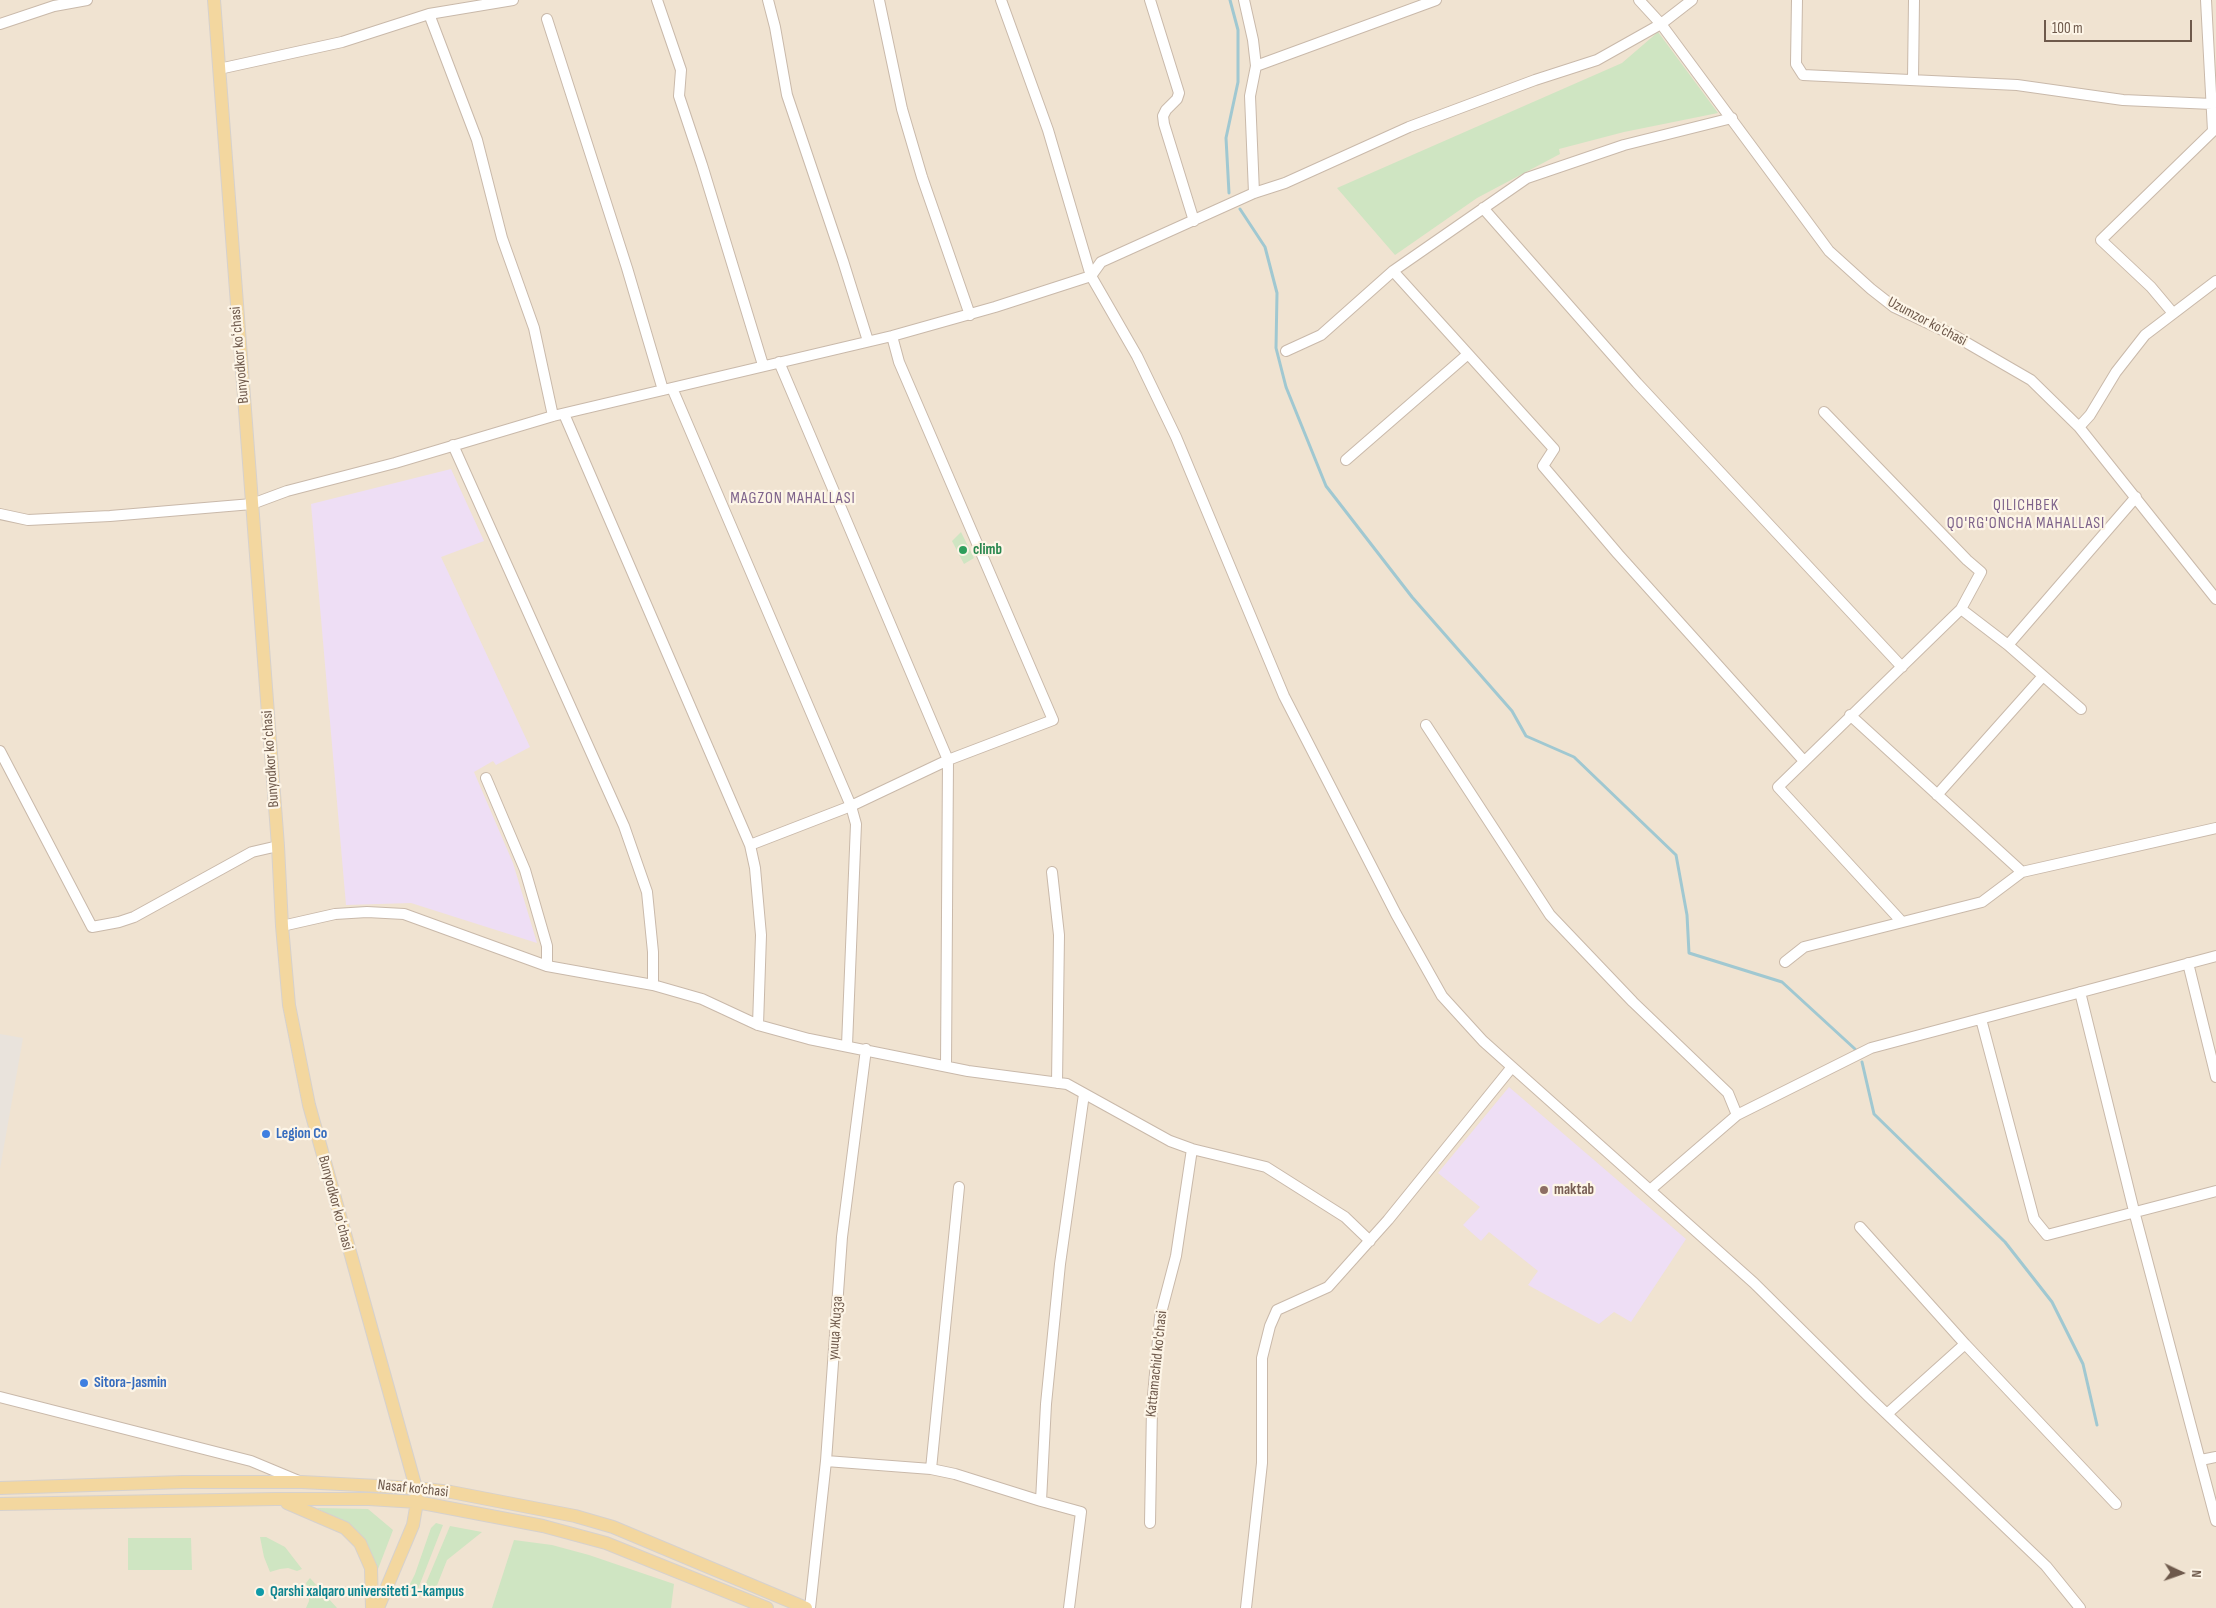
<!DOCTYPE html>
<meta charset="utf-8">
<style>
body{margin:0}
#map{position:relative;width:2216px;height:1608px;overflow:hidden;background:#f9f1e1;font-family:"Sofia Sans Condensed",sans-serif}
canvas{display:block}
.north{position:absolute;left:2156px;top:1548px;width:50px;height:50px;-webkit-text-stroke:4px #fdf5e7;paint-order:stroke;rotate:93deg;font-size:14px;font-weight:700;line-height:20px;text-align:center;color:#6e594b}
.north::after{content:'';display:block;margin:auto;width:18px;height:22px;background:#6e594b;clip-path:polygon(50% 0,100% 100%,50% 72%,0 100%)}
.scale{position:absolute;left:2044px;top:20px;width:148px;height:22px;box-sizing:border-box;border:2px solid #6e594b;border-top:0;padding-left:6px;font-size:15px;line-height:18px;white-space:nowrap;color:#6e594b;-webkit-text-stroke:4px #fdf5e7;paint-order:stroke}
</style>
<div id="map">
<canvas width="2216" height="1608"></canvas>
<div class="north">N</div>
<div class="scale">100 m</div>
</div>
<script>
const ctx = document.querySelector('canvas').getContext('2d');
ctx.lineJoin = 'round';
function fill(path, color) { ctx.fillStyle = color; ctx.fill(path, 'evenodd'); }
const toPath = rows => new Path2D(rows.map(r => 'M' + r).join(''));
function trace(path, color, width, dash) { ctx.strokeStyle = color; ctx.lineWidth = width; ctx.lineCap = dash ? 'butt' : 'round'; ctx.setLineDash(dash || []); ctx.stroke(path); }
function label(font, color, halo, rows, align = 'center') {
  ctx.font = font + ' "Sofia Sans Condensed",sans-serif'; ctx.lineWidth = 4.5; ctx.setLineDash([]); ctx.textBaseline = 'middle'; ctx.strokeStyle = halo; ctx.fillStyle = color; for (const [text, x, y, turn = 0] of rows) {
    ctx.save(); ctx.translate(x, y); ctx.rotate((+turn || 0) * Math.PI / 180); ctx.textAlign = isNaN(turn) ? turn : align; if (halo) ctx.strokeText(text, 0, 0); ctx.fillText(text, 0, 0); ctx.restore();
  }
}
fill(toPath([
 [0,0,2216,0,2216,1608,0,1608]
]), '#f0e3d1');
fill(toPath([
 [0,1034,23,1038,0,1169]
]), '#e9e3dc');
fill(toPath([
 [451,469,484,541,441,557,530,747,496,765,493,761,474,772,513,863,537,943,411,903,346,905,311,504],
 [1509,1087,1686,1239,1631,1322,1614,1312,1599,1324,1528,1285,1538,1271,1489,1232,1481,1241,1463,1225,1480,1207,1438,1173]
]), '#eedef5');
fill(toPath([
 [1658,32,1718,113,1624,132,1559,149,1560,154,1477,198,1395,255,1337,188,1622,63],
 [961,532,974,558,964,564,952,541],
 [317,1508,368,1509,393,1530,375,1577,347,1525],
 [436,1523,443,1525,416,1594,404,1596,415,1574,431,1528],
 [450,1526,482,1532,447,1560,434,1593,421,1595],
 [260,1537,266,1537,285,1547,302,1569,297,1571,288,1568,280,1569,270,1572,264,1557],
 [128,1538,191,1538,192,1570,128,1570],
 [514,1540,552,1545,589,1555,674,1584,671,1608,492,1608],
 [310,1578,337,1608,306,1608,309,1601,309,1594,306,1583]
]), '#cfe5c2');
trace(toPath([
 [1229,193,1226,138,1238,82,1238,30,1230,0],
 [1240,209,1265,247,1277,293,1276,348,1286,387,1326,486,1412,597,1512,711,1526,736,1574,757,1676,855,1687,915,1689,953,1782,982,1855,1049],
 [1862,1062,1874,1114,2005,1242,2052,1302,2083,1364,2097,1425]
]), '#a0c8d1', 3);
const minor = toPath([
 [657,0,681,70,679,96,702,165,763,365],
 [768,0,775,27,787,95,843,261,868,341],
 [879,0,902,109,922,177,970,315],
 [1001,0,1048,130,1091,276,1137,356,1176,437,1284,696,1396,914,1442,996,1483,1041,1754,1283,1869,1397,2046,1566,2080,1608],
 [1150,0,1179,93,1177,99,1166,110,1163,116,1164,124,1194,221],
 [1244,0,1253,40,1256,66,1250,96,1254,193],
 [1639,0,1661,24,1829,251,1871,289,1894,307,1955,336,2031,380,2079,427,2216,599],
 [1797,0,1796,64,1803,75,2017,85,2123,100,2212,104],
 [429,14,477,140,502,238,534,328,553,416],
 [547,19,627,268,663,390],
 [0,24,54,6,87,0],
 [1256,66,1436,0],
 [219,69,342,42,429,14,513,0],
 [1913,79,1914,0],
 [1483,208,1637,383,1902,667],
 [1393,271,1554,449,1543,466,1618,554,1804,761],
 [2172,312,2151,287,2101,240,2213,131,2206,0],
 [1286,351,1321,335,1393,271,1527,178,1624,145,1732,118],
 [779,362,948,760,946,1066],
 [672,388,851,806,856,824,847,1045],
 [1824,412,1967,560,1981,572,1961,609,1778,787,1902,922],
 [564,414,750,845,755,868,761,935,758,1025],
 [2079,427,2090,415,2116,372,2145,335,2216,281],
 [453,445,624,826,647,892,653,952,653,985],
 [1346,460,1468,354],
 [0,514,28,520,110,516,252,504,287,491,395,463,553,416,892,336,995,307,1091,276,1101,262,1254,193,1285,183,1409,127,1535,80,1597,60,1661,24,1692,0],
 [1961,609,2008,645,2081,709],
 [2008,645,2136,497],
 [1850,715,2022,872],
 [1426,725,1550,915,1633,1002,1728,1093,1737,1115],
 [0,751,92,927,119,922,134,917,252,852,278,846],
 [486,778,525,870,547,946,547,966],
 [1937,795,2043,676],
 [750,845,851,806,948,760,1053,720,899,362,892,336],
 [1052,872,1059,935,1057,1083],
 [282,926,335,914,367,912,404,914,547,966,653,985,702,999,758,1025,809,1039,968,1071,1067,1084,1170,1141,1192,1149,1266,1167,1345,1217,1370,1241],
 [1785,962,1804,947,1982,902,2022,872,2216,828],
 [2188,963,2216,1077],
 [2080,992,2134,1211,2216,1521],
 [1981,1019,2034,1219,2047,1235,2216,1191],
 [1650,1190,1737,1115,1871,1048,2216,956],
 [1860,1227,1965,1344,2116,1504],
 [0,1397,251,1461,299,1481],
 [1887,1414,1965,1344],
 [2201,1460,2216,1457],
 [826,1461,931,1469,955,1474,1041,1501,1081,1512,1069,1608],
 [931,1469,959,1187],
 [1041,1501,1046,1404,1060,1264,1084,1094],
 [1150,1523,1152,1407,1160,1317,1176,1256,1192,1149],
 [810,1608,826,1461,842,1237,866,1049],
 [1246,1608,1262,1463,1262,1358,1270,1326,1277,1310,1328,1287,1388,1220,1512,1067]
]);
const major = toPath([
 [214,0,278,846,282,926,289,1005,309,1105,416,1488,417,1502,413,1525,378,1608],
 [0,1488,183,1482,302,1482,416,1488,451,1492,575,1516,613,1527,806,1608],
 [287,1503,345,1528,360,1543,371,1568,372,1608],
 [0,1504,275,1499,369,1499,417,1502,543,1526,606,1543,767,1608]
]);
trace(minor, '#c9b9aa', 12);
trace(major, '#d6d1cd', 14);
trace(minor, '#fff', 10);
trace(major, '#f3d79f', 12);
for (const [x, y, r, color] of [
 [963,550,5,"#2e9e5b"],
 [266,1134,5,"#3f7fe0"],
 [1544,1190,5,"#8d6e63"],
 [84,1383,5,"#3f7fe0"],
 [260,1592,5,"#0f9aa8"]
]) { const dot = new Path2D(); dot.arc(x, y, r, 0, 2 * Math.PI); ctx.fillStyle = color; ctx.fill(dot); trace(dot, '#fdf5e7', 2); }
label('15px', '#6e594b', '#fdf5e7', [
 ["Uzumzor ko'chasi",1927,322,28],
 ["Bunyodkor koʻchasi",240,355,-95],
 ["Bunyodkor koʻchasi",271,759,-94],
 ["Bunyodkor koʻchasi",335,1203,75],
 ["улица Жизза",836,1328,-86],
 ["Kattamachid ko'chasi",1157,1364,-84],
 ["Nasaf ko‘chasi",413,1489,6]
]);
label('bold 15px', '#27864d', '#fdf5e7', [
 ["climb",973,550]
], 'left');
label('bold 15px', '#366cbe', '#fdf5e7', [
 ["Legion Co",276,1134],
 ["Sitora-Jasmin",94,1383]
], 'left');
label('bold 15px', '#785e54', '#fdf5e7', [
 ["maktab",1554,1190]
], 'left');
label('bold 15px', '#0d838f', '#fdf5e7', [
 ["Qarshi xalqaro universiteti 1-kampus",270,1592]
], 'left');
ctx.letterSpacing = '1px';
label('16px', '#7e638b', '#fdf5e7', [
 ["MAGZON MAHALLASI",793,499],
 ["QILICHBEK",2026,506],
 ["QO'RG'ONCHA MAHALLASI",2026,524]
]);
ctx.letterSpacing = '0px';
</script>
